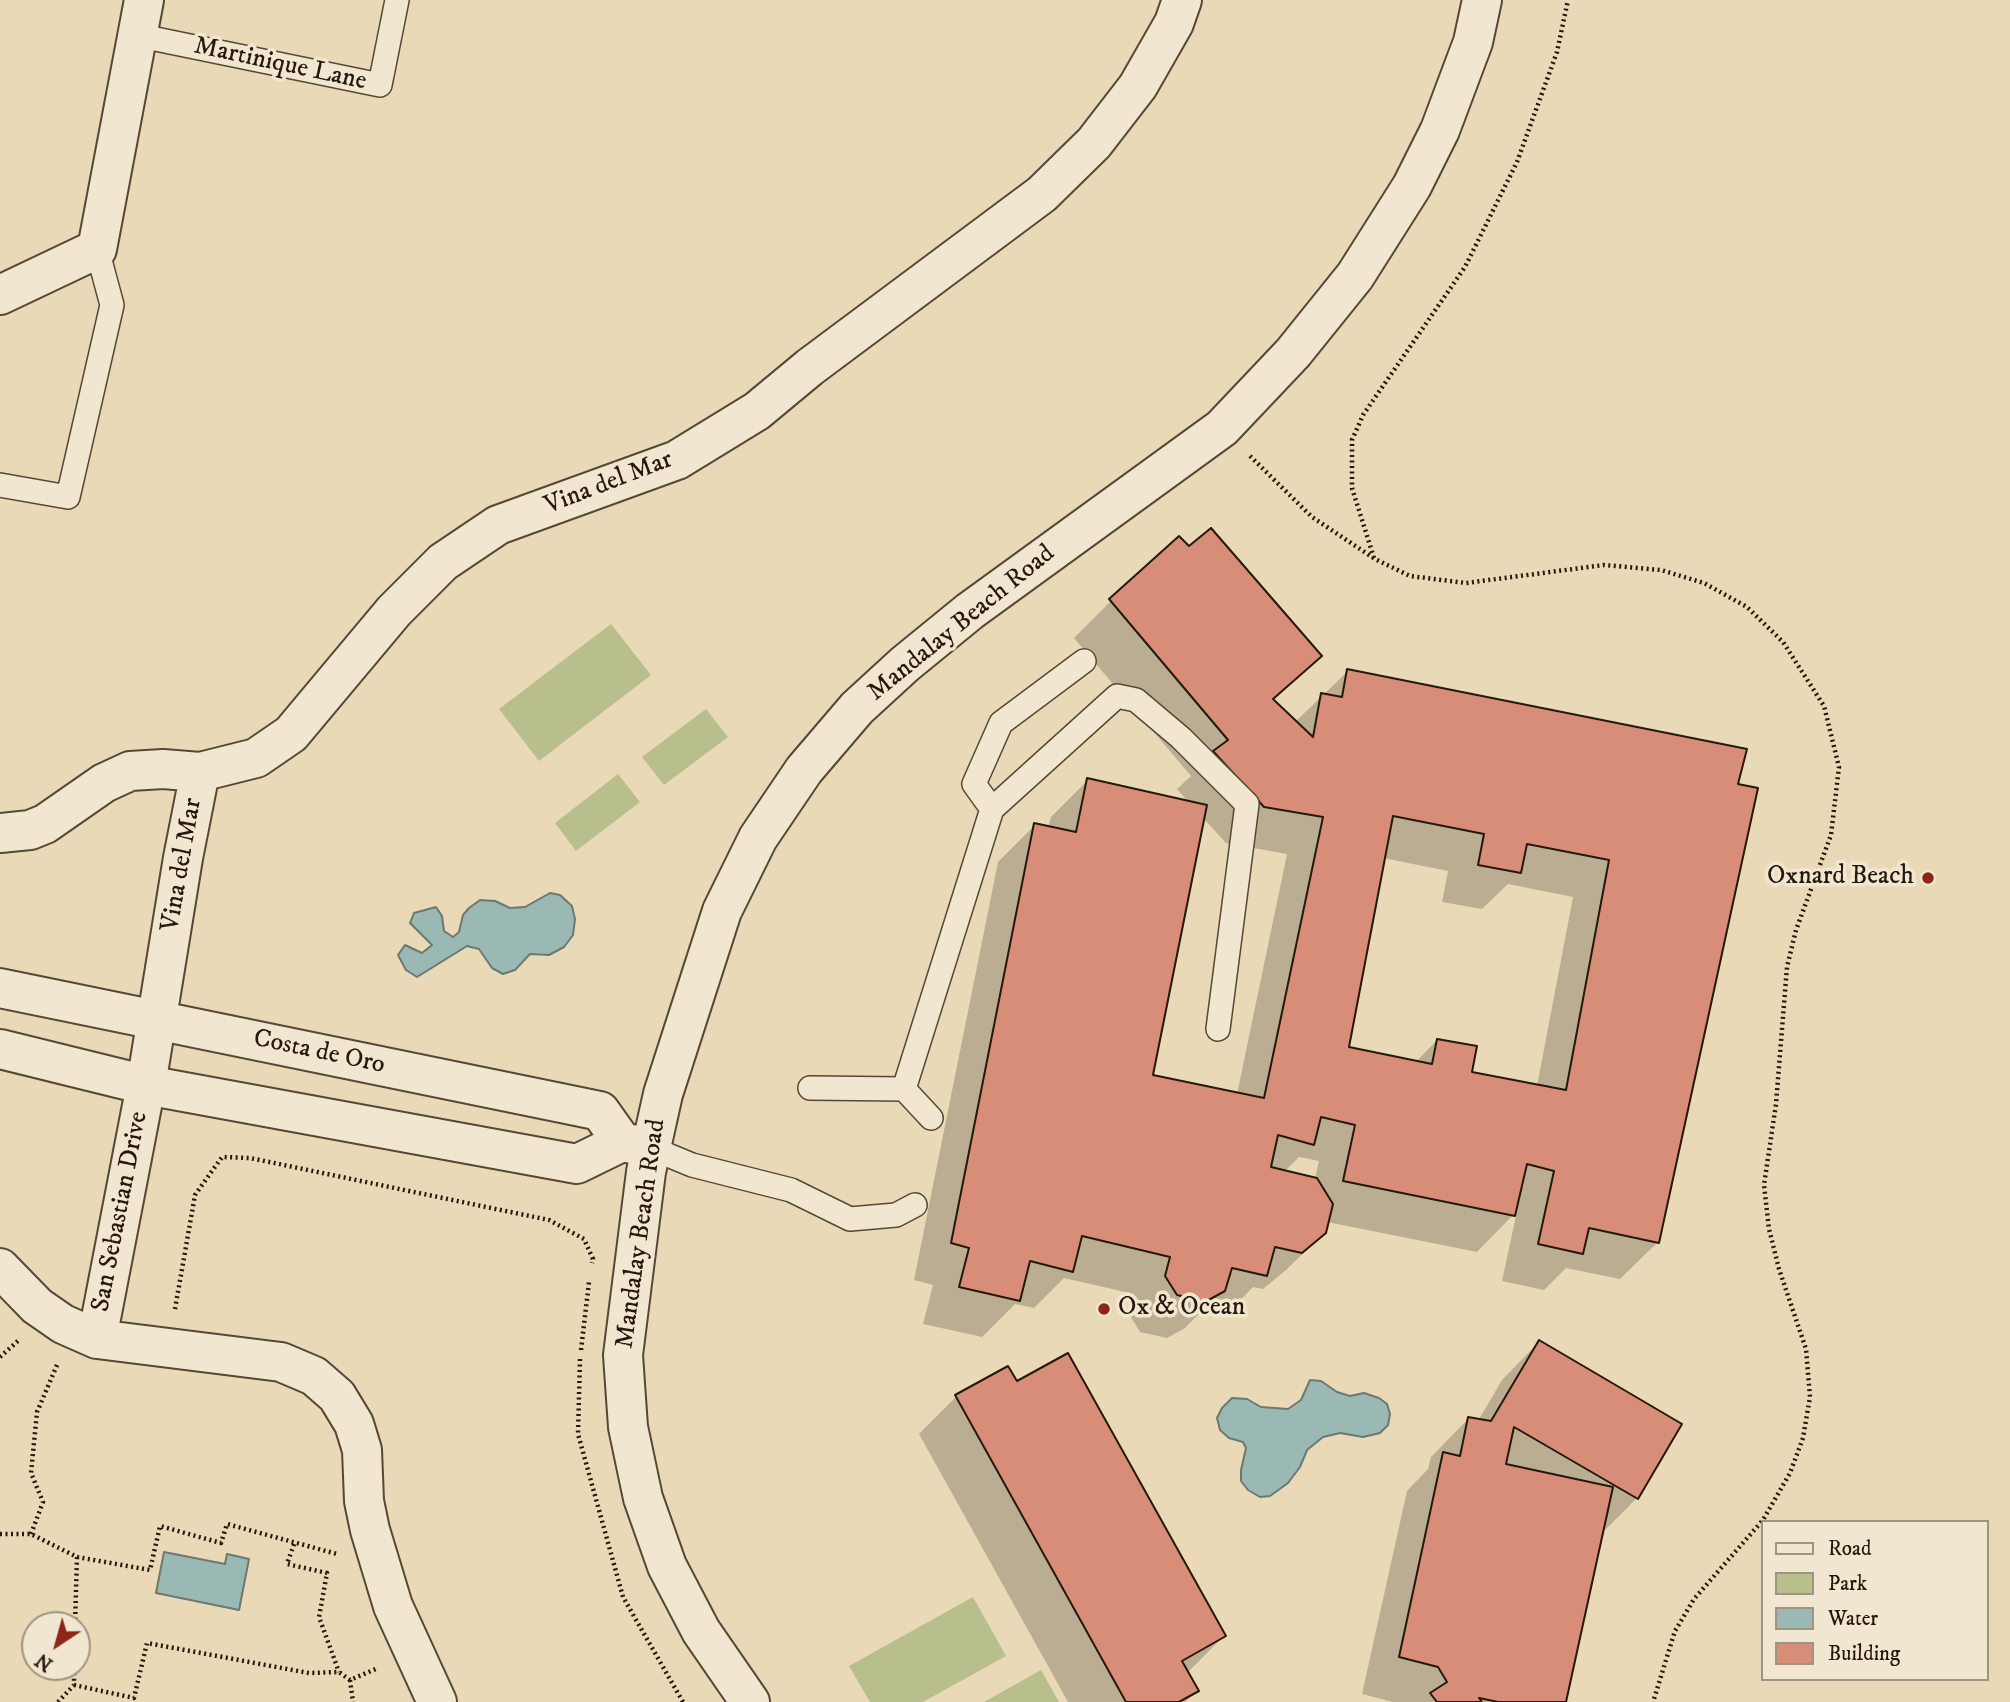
<!DOCTYPE html>
<style>
body{margin:0}
#map{position:relative;width:2010px;height:1702px;overflow:hidden;background:#ead9b6;font-family:"IM FELL DW Pica",serif}
canvas{display:block}
.legend{position:absolute;left:1761px;top:1520px;width:228px;height:161px;box-sizing:border-box;background:#f1e6d0;border:2px solid #9f9482;margin:0;padding:9px 12px;list-style:none;font-size:21px;color:#25180c}
.legend li{display:flex;align-items:center;gap:14px;height:35px}
.legend b{width:35px;border:2px solid #9f9482}
.north{position:absolute;left:21px;top:1611px;width:70px;height:70px;box-sizing:border-box;background:#f1e6d0;border:2px solid #9f9482;border-radius:50%;rotate:216deg;font-size:19px;font-weight:700;line-height:28px;text-align:center;color:#25180c}
.north::after{content:'';display:block;margin:auto;width:24px;height:32px;background:#8f2418;clip-path:polygon(50% 0,100% 100%,50% 72%,0 100%)}
</style>
<div id="map">
<canvas width="2010" height="1702"></canvas>
<ul class="legend">
<li><b style="height:9px;background:#f1e6d0"></b>Road</li>
<li><b style="height:19px;background:#b8bf8d"></b>Park</li>
<li><b style="height:19px;background:#9ab9b5"></b>Water</li>
<li><b style="height:19px;background:#d88d79"></b>Building</li>
</ul>
<div class="north">N</div>
</div>
<script>
const ctx = document.querySelector('canvas').getContext('2d');
ctx.lineJoin = 'round';
function fill(path, color) { ctx.fillStyle = color; ctx.fill(path, 'evenodd'); }
const toPath = rows => new Path2D(rows.map(r => 'M' + r).join(''));
function trace(path, color, width, dash) { ctx.strokeStyle = color; ctx.lineWidth = width; ctx.lineCap = dash ? 'butt' : 'round'; ctx.setLineDash(dash || []); ctx.stroke(path); }
function label(font, color, halo, rows, align = 'center') {
  ctx.font = font + ' "IM FELL DW Pica",serif'; ctx.lineWidth = 7; ctx.setLineDash([]); ctx.textBaseline = 'middle'; ctx.strokeStyle = halo; ctx.fillStyle = color; for (const [text, x, y, turn = 0] of rows) {
    ctx.save(); ctx.translate(x, y); ctx.rotate((+turn || 0) * Math.PI / 180); ctx.textAlign = isNaN(turn) ? turn : align; if (halo) ctx.strokeText(text, 0, 0); ctx.fillText(text, 0, 0); ctx.restore();
  }
}
fill(toPath([
 [611,624,651,675,539,761,499,709],
 [706,709,728,737,664,785,642,757],
 [618,774,640,802,576,851,555,823],
 [973,1597,1006,1656,923,1702,870,1702,849,1666],
 [1041,1670,1059,1702,984,1702]
]), '#b8bf8d');
const water = toPath([
 [550,893,560,895,572,906,575,919,573,935,564,947,549,955,530,954,515,970,503,974,492,968,479,949,467,946,417,977,406,970,398,955,405,945,422,953,432,945,410,923,414,913,436,907,442,916,444,931,453,937,459,932,463,915,469,908,480,900,495,901,510,908,525,907,550,893],
 [1310,1380,1321,1381,1337,1392,1350,1396,1364,1393,1379,1398,1387,1404,1390,1414,1388,1425,1380,1433,1363,1437,1340,1433,1323,1437,1307,1450,1300,1467,1288,1483,1270,1496,1260,1497,1248,1490,1241,1481,1241,1470,1246,1448,1243,1442,1229,1438,1220,1430,1217,1418,1222,1408,1232,1398,1247,1399,1261,1407,1288,1409,1301,1400,1310,1380],
 [164,1552,225,1564,227,1554,249,1559,239,1610,156,1593,164,1552]
]);
fill(water, '#9ab9b5');
trace(water, '#6b7971', 2);
fill(toPath([
 [1111,601,1319,656,1273,701,1295,722,1348,671,1736,786,1658,1242,1620,1279,1566,1268,1544,1290,1502,1281,1517,1211,1477,1252,1327,1222,1324,1233,1286,1270,1263,1289,1253,1287,1228,1313,1206,1307,1185,1328,1167,1338,1140,1332,1129,1314,1134,1294,1064,1278,1034,1308,1015,1304,982,1337,923,1324,933,1285,914,1280,998,862,1035,825,1048,828,1051,817,1088,780,1189,803,1177,789,1191,776,1074,638],
 [1203,818,1226,843,1287,854,1237,1094,1151,1076],
 [1383,858,1448,871,1442,902,1482,909,1508,884,1573,897,1537,1086,1470,1073,1437,1040,1416,1062,1347,1048],
 [1299,1157,1319,1161,1315,1179,1284,1172],
 [1539,1342,1680,1425,1637,1498,1601,1534,1564,1702,1393,1702,1362,1694,1407,1491,1428,1469,1431,1457,1468,1419,1478,1421,1502,1380],
 [1007,1368,1016,1383,1224,1636,1187,1673,1197,1691,1185,1702,1068,1702,919,1434,956,1397]
]), '#0003');
const building = toPath([
 [1211,528,1322,656,1273,699,1313,737,1321,693,1342,697,1347,669,1747,749,1738,784,1758,788,1659,1243,1589,1228,1583,1254,1538,1244,1554,1171,1527,1164,1515,1216,1343,1181,1355,1125,1321,1117,1314,1145,1278,1135,1271,1167,1317,1178,1333,1204,1326,1233,1302,1253,1275,1247,1267,1276,1232,1268,1225,1291,1205,1302,1177,1295,1165,1276,1170,1257,1082,1236,1073,1272,1030,1261,1020,1301,959,1287,969,1248,951,1243,1034,823,1076,832,1087,778,1207,805,1153,1075,1264,1098,1323,817,1264,807,1213,751,1228,740,1109,599,1179,536,1189,546,1211,528],
 [1393,816,1484,834,1478,865,1521,873,1527,844,1609,860,1566,1090,1472,1072,1477,1046,1437,1039,1432,1064,1349,1047,1393,816],
 [1539,1340,1682,1424,1638,1499,1514,1427,1506,1464,1613,1487,1566,1702,1498,1702,1479,1698,1482,1702,1437,1702,1430,1693,1447,1682,1438,1667,1399,1657,1443,1452,1460,1456,1468,1417,1491,1421,1539,1340],
 [1068,1353,1226,1636,1182,1661,1199,1691,1179,1702,1126,1702,955,1395,1008,1366,1017,1381,1068,1353]
]);
fill(building, '#d88d79');
trace(building, '#25180c', 2);
const service = toPath([
 [136,35,380,85,397,0],
 [0,485,68,497,112,305,97,249],
 [992,809,974,784,1001,723,1084,661],
 [810,1088,904,1089,931,1118],
 [904,1089,992,809,1117,696,1136,700,1181,738,1247,804,1218,1029],
 [651,1148,692,1165,791,1190,850,1219,896,1215,915,1205]
]);
const minor = toPath([
 [0,295,97,249,144,0],
 [0,833,30,830,45,824,104,783,130,771,163,769,200,772,256,758,291,734,394,611,443,562,498,525,677,460,757,411,810,367,1042,194,1094,143,1138,86,1174,23,1182,0],
 [0,988,600,1111,622,1142],
 [0,1049,146,1085,577,1164,622,1142,651,1148],
 [0,1268,37,1306,63,1324,97,1339,281,1362,314,1376,337,1396,354,1424,362,1450,364,1501,370,1530,393,1606,437,1702],
 [97,1339,146,1085,183,858,200,772],
 [750,1702,701,1631,667,1566,643,1498,628,1427,623,1355,646,1172,651,1148,663,1094,722,911,758,838,804,770,857,708,905,664,970,611,1222,428,1293,353,1355,276,1412,186,1440,130,1473,42,1482,0]
]);
trace(service, '#564836', 26);
trace(minor, '#564836', 42);
trace(toPath([
 [1250,456,1312,517,1375,559,1410,576,1466,583,1604,565,1661,570,1704,583,1747,607,1783,642,1824,706,1839,767,1831,835,1796,930,1787,967,1776,1104,1764,1185,1769,1229,1779,1269,1806,1349,1810,1397,1803,1438,1790,1473,1763,1520,1694,1599,1675,1631,1653,1702],
 [1374,558,1352,488,1352,440,1363,415,1465,267,1517,162,1557,52,1568,0],
 [175,1309,195,1195,222,1157,250,1158,549,1220,584,1239,593,1259,592,1263],
 [581,1350,589,1282],
 [0,1357,19,1340],
 [580,1359,578,1434,623,1597,683,1702],
 [0,1534,31,1534,77,1557,75,1625],
 [31,1534,43,1502,31,1473,37,1412,57,1365],
 [294,1544,287,1564,327,1573,319,1617,339,1672],
 [77,1557,150,1570,160,1526,221,1543,227,1524,337,1554],
 [350,1680,353,1702],
 [74,1685,134,1698,147,1643,309,1673,339,1672,350,1680,378,1668],
 [58,1702,74,1685,74,1667]
]), '#25180c', 4.5, [2, 3.5]);
trace(service, '#f1e6d0', 23);
trace(minor, '#f1e6d0', 38);
for (const [x, y, r, color] of [
 [1928,878,7,"#8f2418"],
 [1104,1309,7,"#8f2418"]
]) { const dot = new Path2D(); dot.arc(x, y, r, 0, 2 * Math.PI); ctx.fillStyle = color; ctx.fill(dot); trace(dot, '#f1e6d0', 2.5); }
label('26px', '#25180c', '#f1e6d0', [
 ["Martinique Lane",280,65,12],
 ["Vina del Mar",609,484,-21],
 ["Mandalay Beach Road",962,624,-39],
 ["Vina del Mar",183,865,-80],
 ["Costa de Oro",319,1053,12],
 ["San Sebastian Drive",121,1212,-79],
 ["Mandalay Beach Road",642,1234,-82]
]);
label('26px', '#25180c', '#f1e6d0', [
 ["Oxnard Beach",1914,878],
 ["Ox & Ocean",1118,1309,"left"]
], 'right');
</script>
